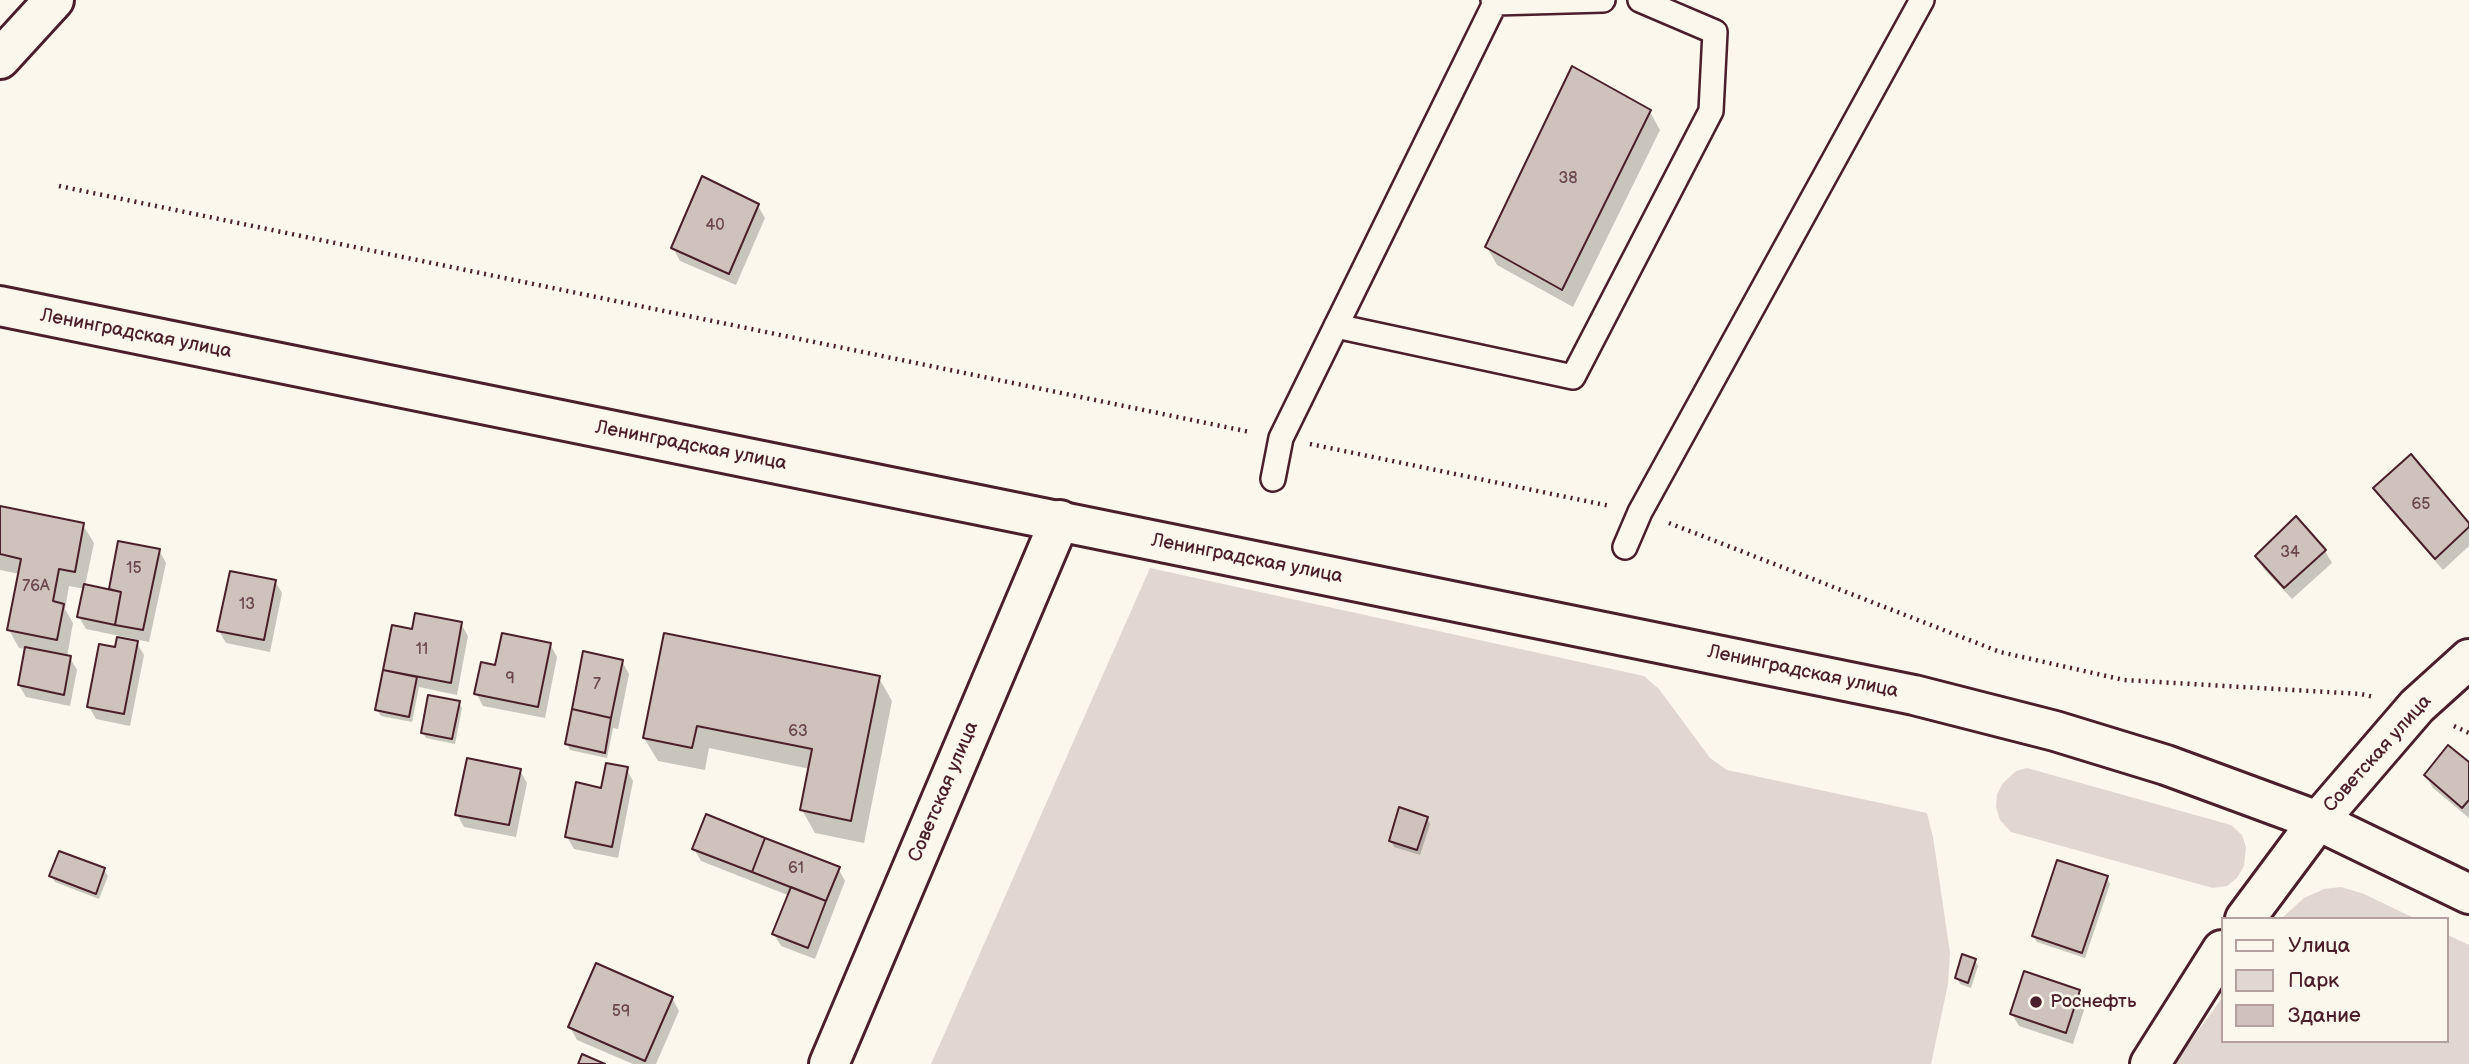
<!DOCTYPE html>
<meta charset="utf-8">
<style>
body{margin:0}
#map{position:relative;width:2469px;height:1064px;overflow:hidden;background:#fbf7ec;font-family:"Balsamiq Sans",sans-serif}
canvas{display:block}
.legend{position:absolute;left:2221px;top:917px;width:228px;height:126px;box-sizing:border-box;background:#fbf7ec;border:2px solid #b4a19f;margin:0;padding:9px 12px;list-style:none;font-size:21px;color:#4a1f2b}
.legend li{display:flex;align-items:center;gap:14px;height:35px}
.legend b{width:35px;border:2px solid #b4a19f}
</style>
<div id="map">
<canvas width="2469" height="1064"></canvas>
<ul class="legend">
<li><b style="height:9px;background:#fbf7ec"></b>Улица</li>
<li><b style="height:19px;background:#e2d7d0"></b>Парк</li>
<li><b style="height:19px;background:#cfc2bc"></b>Здание</li>
</ul>
</div>
<script>
const ctx = document.querySelector('canvas').getContext('2d');
ctx.lineJoin = 'round';
function fill(path, color) { ctx.fillStyle = color; ctx.fill(path, 'evenodd'); }
const toPath = rows => new Path2D(rows.map(r => 'M' + r).join(''));
function trace(path, color, width, dash) { ctx.strokeStyle = color; ctx.lineWidth = width; ctx.lineCap = dash ? 'butt' : 'round'; ctx.setLineDash(dash || []); ctx.stroke(path); }
function label(font, color, halo, rows, align = 'center') {
  ctx.font = font + ' "Balsamiq Sans",sans-serif'; ctx.lineWidth = 5; ctx.setLineDash([]); ctx.textBaseline = 'middle'; ctx.strokeStyle = halo; ctx.fillStyle = color; for (const [text, x, y, turn = 0] of rows) {
    ctx.save(); ctx.translate(x, y); ctx.rotate((+turn || 0) * Math.PI / 180); ctx.textAlign = isNaN(turn) ? turn : align; if (halo) ctx.strokeText(text, 0, 0); ctx.fillText(text, 0, 0); ctx.restore();
  }
}
fill(toPath([
 [1150,568,1644,676,1659,689,1710,758,1727,770,1927,813,1933,837,1950,953,1948,984,1931,1064,931,1064],
 [2027,768,2231,825,2242,835,2246,847,2244,866,2237,878,2227,886,2213,888,2011,832,2000,820,1996,807,1997,794,2003,783,2016,771],
 [2341,887,2364,894,2416,919,2281,919,2304,898,2324,889],
 [2446,934,2469,945,2469,1064,2174,1064,2222,998,2222,1041,2446,1041]
]), '#e2d7d0');
fill(toPath([
 [1650,112,1660,130,1573,307,1497,265,1487,247],
 [758,206,765,218,736,285,680,261,673,248],
 [2376,489,2469,525,2469,546,2443,570,2383,501],
 [0,508,83,525,94,543,85,586,110,591,119,543,159,550,166,563,149,642,86,629,79,617,85,589,69,586,65,609,73,623,67,657,70,658,77,670,70,706,26,697,19,685,26,649,19,648,9,630,20,574,0,570],
 [2325,551,2332,563,2292,599,2264,569,2257,557],
 [275,581,282,593,270,652,226,643,219,631],
 [461,624,468,636,457,695,419,687,412,722,381,716,377,710,394,627,413,631],
 [137,643,144,655,130,726,96,719,89,707,117,649],
 [550,644,557,657,545,718,483,706,476,693,496,667],
 [622,661,629,674,618,729,613,728,607,758,570,750,567,744],
 [879,678,892,701,864,843,815,833,802,810,810,769,709,748,705,770,658,761,644,738],
 [459,703,462,708,455,744,426,738,422,732],
 [2469,764,2469,818,2433,788,2426,776],
 [626,768,633,781,618,858,574,849,567,837,603,790],
 [520,771,527,783,516,837,464,827,457,814],
 [1427,818,1430,824,1420,855,1394,847,1391,841],
 [694,849,838,868,845,881,815,959,781,946,774,934,790,896,701,861],
 [104,870,108,876,99,899,55,882,51,876],
 [2107,878,2110,884,2085,958,2037,942,2033,936],
 [1975,960,1978,966,1971,988,1960,984,1957,978],
 [2079,992,2086,1004,2073,1044,2019,1026,2012,1014],
 [672,998,679,1011,656,1064,633,1064,577,1040,570,1027]
]), '#0003');
const building = toPath([
 [1572,66,1651,110,1562,290,1485,247,1572,66],
 [702,176,759,204,729,274,671,248,702,176],
 [2411,454,2469,523,2469,527,2435,559,2373,488,2411,454],
 [0,506,84,523,75,572,59,569,53,601,64,604,57,640,7,630,21,559,0,554,0,506],
 [2296,516,2326,550,2284,588,2255,556,2296,516],
 [118,541,160,549,143,630,115,625,121,592,109,589,118,541],
 [230,571,276,580,264,640,217,631,230,571],
 [84,584,121,592,115,625,77,617,84,584],
 [415,613,462,622,451,683,383,670,392,625,412,629,415,613],
 [502,633,551,643,538,707,474,694,481,662,495,665,502,633],
 [664,633,880,676,851,821,800,810,812,749,697,726,692,748,643,738,664,633],
 [117,637,138,641,124,714,87,707,99,644,115,647,117,637],
 [25,647,71,656,64,695,18,685,25,647],
 [583,651,623,660,611,718,572,709,583,651],
 [383,670,417,677,409,717,375,710,383,670],
 [428,695,460,701,452,739,421,733,428,695],
 [572,709,611,718,605,753,565,744,572,709],
 [2448,745,2469,762,2469,800,2462,808,2424,775,2448,745],
 [467,758,521,769,509,825,455,815,467,758],
 [606,763,628,767,612,847,565,837,576,782,601,788,606,763],
 [1399,807,1428,817,1417,850,1389,841,1399,807],
 [706,814,765,838,752,872,692,849,706,814],
 [765,838,840,867,826,901,752,872,765,838],
 [59,851,105,868,96,894,49,876,59,851],
 [2057,860,2108,876,2082,953,2032,936,2057,860],
 [791,887,826,901,808,948,772,934,791,887],
 [1962,954,1976,959,1968,983,1955,978,1962,954],
 [596,963,673,997,645,1061,568,1027,596,963],
 [2024,971,2080,990,2066,1033,2010,1014,2024,971],
 [582,1054,605,1064,578,1064,582,1054]
]);
fill(building, '#cfc2bc');
trace(building, '#4a1f2b', 2);
const service = toPath([
 [1495,3,1603,0],
 [1336,326,1573,377,1711,111,1715,32,1640,0],
 [1273,479,1281,438,1495,3,1493,0],
 [1625,547,1640,512,1922,0]
]);
const minor = toPath([
 [2245,919,2318,821,2417,706,2469,659],
 [829,1064,1060,520],
 [2150,1064,2222,950]
]);
const tertiary = toPath([
 [0,59,54,0]
]);
const secondary = toPath([
 [0,306,1914,695,2055,731,2166,765,2318,821,2469,894]
]);
trace(service, '#4a1f2b', 28);
trace(minor, '#4a1f2b', 44);
trace(tertiary, '#4a1f2b', 44);
trace(secondary, '#4a1f2b', 44);
trace(toPath([
 [59,186,1250,432],
 [1310,444,1610,506],
 [1669,523,2000,652,2124,680,2361,694,2374,697],
 [2454,726,2469,733]
]), '#4a1f2b', 4.5, [2, 5]);
trace(service, '#fbf7ec', 23);
trace(minor, '#fbf7ec', 38);
trace(tertiary, '#fbf7ec', 38);
trace(secondary, '#fbf7ec', 38);
for (const [x, y, r, color] of [
 [2036,1002,7,"#4a1f2b"]
]) { const dot = new Path2D(); dot.arc(x, y, r, 0, 2 * Math.PI); ctx.fillStyle = color; ctx.fill(dot); trace(dot, '#fbf7ec', 2.5); }
label('16px', '#6b484f', null, [
 ["38",1568,179],
 ["40",715,226],
 ["65",2421,505],
 ["34",2290,553],
 ["15",134,569],
 ["76А",36,587],
 ["13",247,605],
 ["11",422,650],
 ["9",510,679],
 ["7",597,685],
 ["63",798,732],
 ["61",796,869],
 ["59",621,1012]
]);
label('19px', '#4a1f2b', '#fbf7ec', [
 ["Ленинградская улица",136,334,11],
 ["Ленинградская улица",691,446,11],
 ["Ленинградская улица",1247,559,11],
 ["Ленинградская улица",1803,672,12],
 ["Советская улица",2378,754,-48],
 ["Советская улица",944,792,-67]
]);
label('19px', '#4a1f2b', '#fbf7ec', [
 ["Роснефть",2050,1002]
], 'left');
</script>
